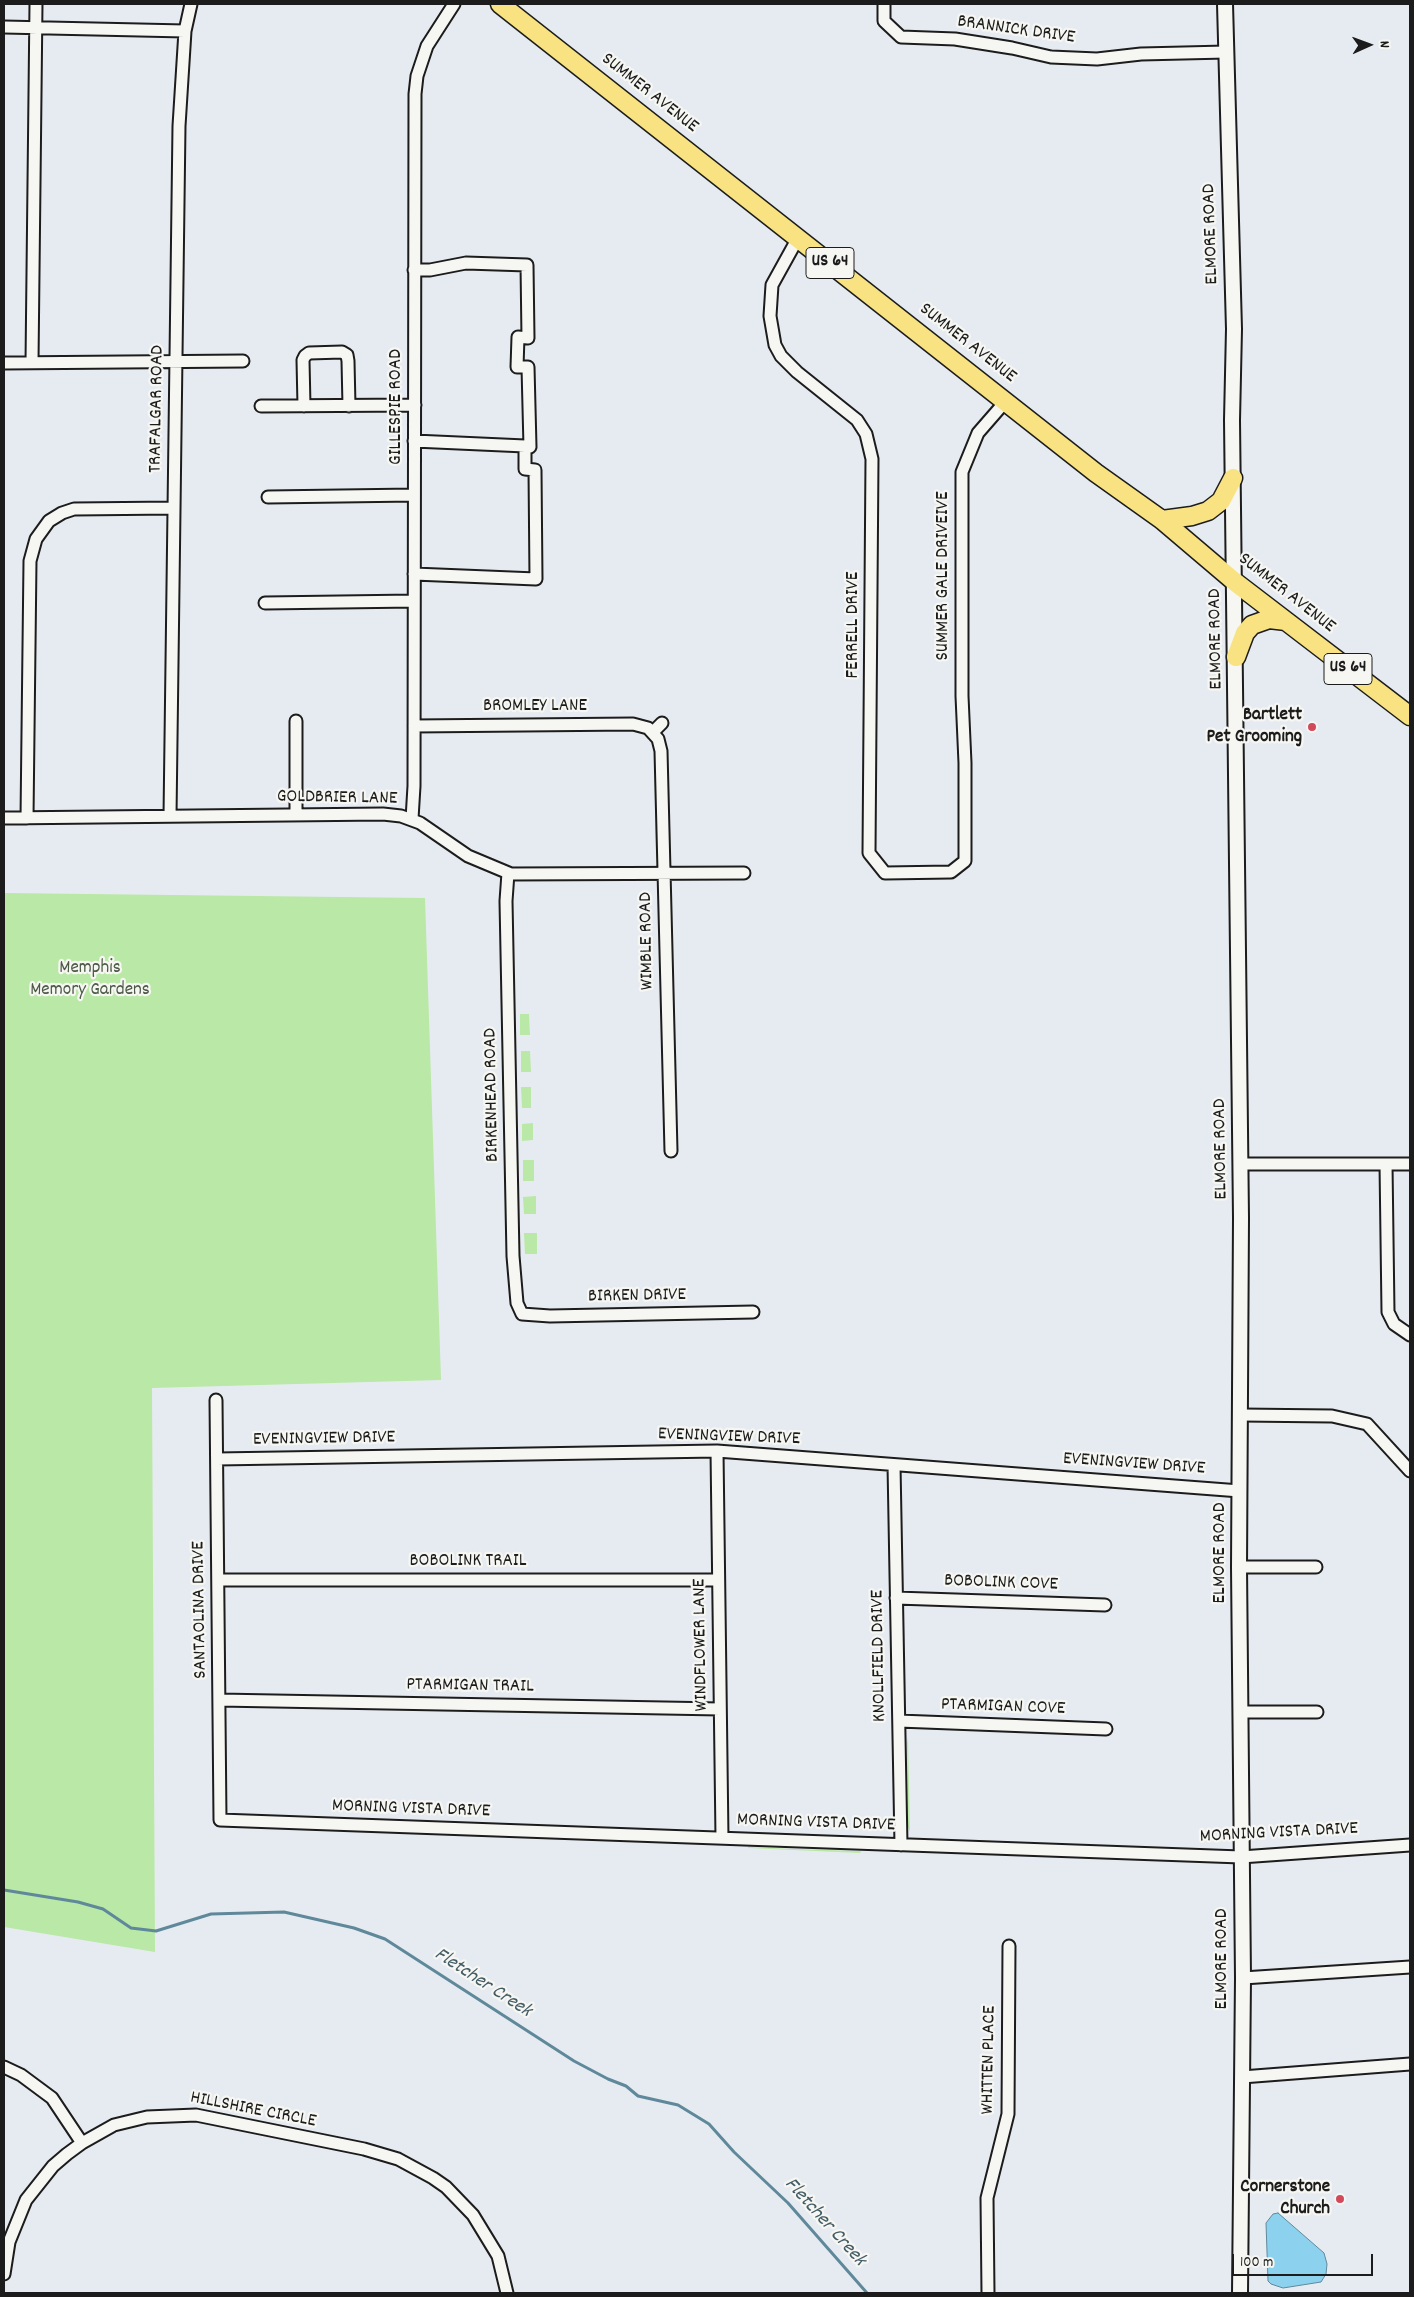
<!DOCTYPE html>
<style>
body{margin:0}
#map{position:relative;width:1414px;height:2297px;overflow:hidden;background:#e6ebf1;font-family:Dekko,sans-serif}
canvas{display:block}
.frame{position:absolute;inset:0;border:5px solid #1c1c1c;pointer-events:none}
.north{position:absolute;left:1344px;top:20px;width:50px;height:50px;-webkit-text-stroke:4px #f6f6f2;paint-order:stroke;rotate:88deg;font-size:14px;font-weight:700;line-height:20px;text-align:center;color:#1c1c1c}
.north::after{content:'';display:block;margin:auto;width:18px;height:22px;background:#1c1c1c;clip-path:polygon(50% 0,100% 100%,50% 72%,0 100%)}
.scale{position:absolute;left:1232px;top:2254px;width:141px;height:22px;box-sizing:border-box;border:2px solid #1c1c1c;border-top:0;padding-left:6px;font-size:15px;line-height:18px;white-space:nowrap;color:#1c1c1c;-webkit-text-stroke:4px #f6f6f2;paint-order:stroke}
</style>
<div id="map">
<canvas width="1414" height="2297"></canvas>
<div class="frame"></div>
<div class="north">N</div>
<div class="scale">100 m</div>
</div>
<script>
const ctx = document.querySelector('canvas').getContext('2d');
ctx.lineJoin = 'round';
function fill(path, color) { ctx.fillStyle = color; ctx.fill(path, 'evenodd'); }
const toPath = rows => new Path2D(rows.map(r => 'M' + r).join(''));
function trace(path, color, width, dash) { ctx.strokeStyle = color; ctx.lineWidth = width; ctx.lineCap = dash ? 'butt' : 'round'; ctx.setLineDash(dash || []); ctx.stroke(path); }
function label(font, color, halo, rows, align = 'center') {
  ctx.font = font + ' Dekko,sans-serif'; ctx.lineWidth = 4.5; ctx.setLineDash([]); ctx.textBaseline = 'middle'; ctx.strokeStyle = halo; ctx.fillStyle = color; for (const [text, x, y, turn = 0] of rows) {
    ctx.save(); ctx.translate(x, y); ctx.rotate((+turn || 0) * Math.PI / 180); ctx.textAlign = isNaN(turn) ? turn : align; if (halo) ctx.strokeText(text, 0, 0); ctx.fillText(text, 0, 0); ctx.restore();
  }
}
fill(toPath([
 [654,747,658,854,656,860],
 [4,893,425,898,441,1380,152,1388,155,1952,4,1927],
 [520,1014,529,1014,530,1035,520,1035],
 [521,1051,530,1051,531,1072,521,1072],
 [521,1087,531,1087,531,1108,522,1108],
 [533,1123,533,1140,522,1141,522,1124],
 [523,1160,534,1160,534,1181,523,1181],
 [536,1196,536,1214,524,1214,523,1197],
 [524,1233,537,1233,537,1254,525,1254],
 [908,1737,910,1832,908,1827,907,1743],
 [748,1847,796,1849,861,1851,860,1853,748,1848]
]), '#bae8a6');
const water = toPath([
 [1278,2213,1324,2253,1327,2264,1326,2274,1321,2282,1283,2288,1271,2284,1268,2281,1266,2223,1273,2214,1278,2213]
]);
fill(water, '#8cd2ee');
trace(water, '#5f899a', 1);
trace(toPath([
 [4,1890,78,1902,103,1909,131,1928,156,1931,211,1914,284,1912,354,1928,385,1939,574,2061,608,2079,626,2086,638,2096,678,2105,709,2124,734,2152,788,2203,867,2293]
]), '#5f899a', 3);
const minor = toPath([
 [884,4,884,21,901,37,955,39,1012,48,1051,57,1097,59,1141,54,1226,52],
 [4,27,185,31],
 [798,238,772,285,770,316,775,345,781,356,797,372,857,420,866,434,872,459,869,853,885,873,951,872,965,861,965,763,962,696,962,472,978,433,1005,402],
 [32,362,36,4],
 [4,363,243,361],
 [261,406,415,405],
 [304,406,303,360,305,356,309,353,342,352,347,355,348,361,349,406],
 [414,441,525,446],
 [268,497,414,495],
 [414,574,536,579,535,470,525,469,525,446,530,447,528,367,517,367,518,337,528,338,527,265,466,263,430,270,414,270],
 [265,603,414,601],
 [296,721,296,815],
 [414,726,633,724,648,728,658,739,661,751,671,1151],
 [653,732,662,723],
 [170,816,179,126,185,31,191,4],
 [4,818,383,814,401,816,420,823,468,856,511,874,744,873],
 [27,818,30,561,36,539,49,521,62,513,74,509,174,508],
 [412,819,414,786,415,94,417,76,427,46,454,4],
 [508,873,506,901,513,1256,517,1303,522,1314,550,1316,753,1312],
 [1241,1164,1410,1164],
 [1386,1164,1388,1312,1394,1324,1410,1335],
 [216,1400,220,1820,1241,1857,1410,1845],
 [1241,1415,1332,1416,1367,1424,1410,1471],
 [717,1451,722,1838],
 [217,1459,717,1451,1240,1491],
 [894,1465,901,1845],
 [1239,1567,1316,1567],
 [218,1580,718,1580],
 [896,1598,1105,1605],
 [219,1700,720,1709],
 [1240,1712,1317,1712],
 [899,1721,1106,1729],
 [1243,1978,1410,1967],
 [4,2067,21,2075,52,2098,82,2143],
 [1242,2077,1410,2064],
 [4,2274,9,2242,26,2200,53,2166,67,2154,82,2143,114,2125,147,2117,196,2115,364,2149,398,2159,433,2178,446,2187,473,2215,498,2256,507,2293],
 [988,2293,987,2198,1008,2114,1009,1946]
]);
const tertiary = toPath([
 [1225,4,1234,329,1232,420,1241,1218,1239,1567,1243,1978,1240,2293]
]);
const primary = toPath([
 [500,4,1096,473,1162,520,1235,582,1410,716],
 [1162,520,1192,516,1208,511,1221,501,1233,478],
 [1236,657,1245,633,1252,625,1269,619,1286,621]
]);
trace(minor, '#1c1c1c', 15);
trace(tertiary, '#1c1c1c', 18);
trace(primary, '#1c1c1c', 21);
trace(minor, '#f6f6f2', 11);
trace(tertiary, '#f6f6f2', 14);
trace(primary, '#f8e281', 18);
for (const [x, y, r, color] of [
 [1312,727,5,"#d1495b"],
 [1340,2199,5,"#d1495b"]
]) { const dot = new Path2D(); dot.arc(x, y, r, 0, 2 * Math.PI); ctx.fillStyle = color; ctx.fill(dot); trace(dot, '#f6f6f2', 2); }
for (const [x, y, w] of [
 [830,263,48],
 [1348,669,48]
]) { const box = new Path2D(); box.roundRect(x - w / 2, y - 15.5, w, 31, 4); ctx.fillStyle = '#f6f6f2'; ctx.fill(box); trace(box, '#1c1c1c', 1); }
label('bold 18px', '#1c1c1c', null, [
 ["US 64",830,263],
 ["US 64",1348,669]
]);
label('19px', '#1c1c1c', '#f6f6f2', [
 ["BRANNICK DRIVE",1016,31,8],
 ["SUMMER AVENUE",649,94,38],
 ["ELMORE ROAD",1212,234,-92],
 ["SUMMER AVENUE",967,344,38],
 ["GILLESPIE ROAD",397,407,-90],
 ["TRAFALGAR ROAD",158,409,-89],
 ["SUMMER GALE DRIVEIVE",944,576,-90],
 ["SUMMER AVENUE",1286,594,38],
 ["FERRELL DRIVE",854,625,-90],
 ["ELMORE ROAD",1217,639,-91],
 ["BROMLEY LANE",535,707],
 ["GOLDBRIER LANE",337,799,1],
 ["WIMBLE ROAD",648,941,-91],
 ["BIRKENHEAD ROAD",493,1095,-91],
 ["ELMORE ROAD",1222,1149,-91],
 ["BIRKEN DRIVE",637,1297,-1],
 ["EVENINGVIEW DRIVE",729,1438,2],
 ["EVENINGVIEW DRIVE",324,1440,-1],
 ["EVENINGVIEW DRIVE",1134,1465,4],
 ["ELMORE ROAD",1221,1553,-90],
 ["BOBOLINK TRAIL",468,1562],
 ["BOBOLINK COVE",1001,1584,2],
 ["SANTAOLINA DRIVE",201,1610,-91],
 ["WINDFLOWER LANE",702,1645,-91],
 ["KNOLLFIELD DRIVE",880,1656,-91],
 ["PTARMIGAN TRAIL",470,1687,1],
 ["PTARMIGAN COVE",1003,1708,2],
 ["MORNING VISTA DRIVE",411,1810,2],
 ["MORNING VISTA DRIVE",816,1824,2],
 ["MORNING VISTA DRIVE",1279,1834,-3],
 ["ELMORE ROAD",1223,1959,-90],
 ["WHITTEN PLACE",990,2060,-89],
 ["HILLSHIRE CIRCLE",253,2111,11]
]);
label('bold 19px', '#1c1c1c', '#f6f6f2', [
 ["Bartlett",1302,716],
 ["Pet Grooming",1302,738],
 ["Cornerstone",1330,2188],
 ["Church",1330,2210]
], 'right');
label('19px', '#4b5945', '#f6f6f2', [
 ["Memphis",90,969],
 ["Memory Gardens",90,991]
]);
label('italic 20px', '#435c66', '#f6f6f2', [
 ["Fletcher Creek",482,1984,33],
 ["Fletcher Creek",824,2223,48]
]);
</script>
